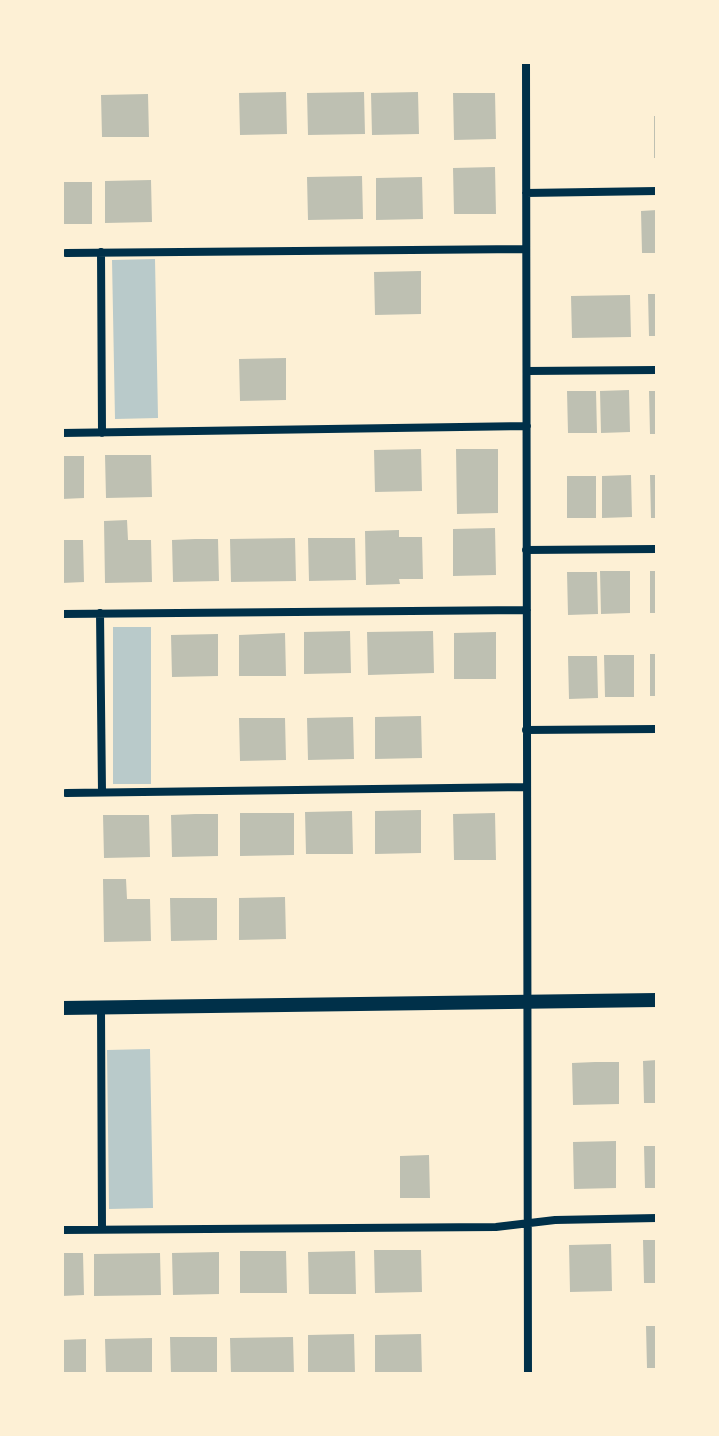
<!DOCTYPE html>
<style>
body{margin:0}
#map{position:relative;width:719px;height:1436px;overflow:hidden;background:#fdf0d5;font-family:Overpass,sans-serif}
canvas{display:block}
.frame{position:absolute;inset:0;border:64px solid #fdf0d5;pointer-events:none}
</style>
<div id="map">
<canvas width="719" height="1436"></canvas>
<div class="frame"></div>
</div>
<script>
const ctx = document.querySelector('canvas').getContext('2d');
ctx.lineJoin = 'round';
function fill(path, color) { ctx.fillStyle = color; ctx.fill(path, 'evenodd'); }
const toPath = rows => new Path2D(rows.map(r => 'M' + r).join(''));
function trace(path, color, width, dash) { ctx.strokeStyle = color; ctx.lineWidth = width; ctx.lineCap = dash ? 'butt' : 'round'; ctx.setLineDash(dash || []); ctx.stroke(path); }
fill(toPath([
 [155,259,158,418,115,419,112,260],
 [113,627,151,627,151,784,113,784],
 [150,1049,153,1208,109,1209,107,1050]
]), '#b9caca');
fill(toPath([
 [286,92,287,134,240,135,239,93],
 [364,92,365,134,308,135,307,93],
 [418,92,419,134,372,135,371,93],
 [453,93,495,93,496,139,454,140],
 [148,94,149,137,102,137,101,95],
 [654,116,657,116,657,158,654,158],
 [495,167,496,214,454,214,453,168],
 [362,176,363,219,308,220,307,177],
 [422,177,423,219,376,220,376,178],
 [151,180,152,222,105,223,105,181],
 [62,182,92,182,92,224,62,224],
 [657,210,657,253,642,253,641,211],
 [421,271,421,314,375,315,374,272],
 [648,294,657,294,657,336,649,336],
 [630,295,631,337,572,338,571,296],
 [286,358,286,400,240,401,239,359],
 [629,390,630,432,601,433,600,391],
 [567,391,596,391,597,433,568,433],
 [649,391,657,391,657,434,650,434],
 [421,449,422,491,375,492,374,450],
 [456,449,498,449,498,513,457,514],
 [105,455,151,455,152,497,106,498],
 [62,456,84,456,84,498,62,499],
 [631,475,632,517,602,518,602,476],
 [650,475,657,475,657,518,651,518],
 [567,476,596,476,596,518,567,518],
 [127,520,128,540,151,540,152,582,105,583,104,521],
 [495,528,496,575,453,576,453,529],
 [399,530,399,537,422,537,423,579,399,579,400,584,366,585,365,531],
 [295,538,296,581,231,582,230,539],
 [308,538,355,538,356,580,309,581],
 [195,539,218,539,219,581,173,582,172,540],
 [62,540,83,540,84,582,62,583],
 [600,571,630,571,630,613,601,614],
 [650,571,657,571,657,613,650,613],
 [567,572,597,572,598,614,568,615],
 [350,631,351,673,304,674,304,632],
 [433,631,434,673,368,675,367,632],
 [496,632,496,679,454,679,454,633],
 [285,633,286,676,239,676,239,635],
 [218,634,218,676,172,677,171,635],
 [650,654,657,654,657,696,650,696],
 [604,655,634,655,634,697,605,697],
 [568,656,597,656,598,698,569,699],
 [421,716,422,758,375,759,375,717],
 [353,717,354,759,308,760,307,718],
 [239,718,285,718,286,760,240,761],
 [421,810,421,853,375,854,375,811],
 [352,811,353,854,306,854,305,812],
 [240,813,294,813,294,855,240,856],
 [495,813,496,860,454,860,453,814],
 [195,814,218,814,218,856,172,857,171,815],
 [103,815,149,815,150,857,104,858],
 [103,879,126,879,127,899,150,899,151,941,104,942],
 [285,897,286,939,239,940,239,898],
 [170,898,217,898,217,940,171,941],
 [657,1060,657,1103,644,1103,643,1061],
 [595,1062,619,1062,619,1104,573,1105,572,1063],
 [616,1141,616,1188,574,1189,573,1142],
 [644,1146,657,1146,657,1188,645,1188],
 [429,1155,430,1198,400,1198,400,1156],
 [643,1240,657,1240,657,1283,644,1283],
 [611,1244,612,1291,570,1292,569,1245],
 [374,1250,421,1250,422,1292,375,1293],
 [240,1251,286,1251,287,1293,240,1293],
 [355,1251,356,1294,309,1294,308,1252],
 [219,1252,219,1294,173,1295,172,1253],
 [62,1253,83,1253,84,1295,62,1296],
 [160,1253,161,1295,94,1296,94,1254],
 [646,1326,657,1326,657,1368,647,1368],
 [354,1334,355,1374,308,1374,308,1335],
 [421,1334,422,1374,375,1374,375,1335],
 [170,1337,217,1337,217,1374,171,1374],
 [293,1337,294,1374,231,1374,230,1338],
 [152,1338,152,1374,106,1374,105,1339],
 [86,1339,86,1374,62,1374,62,1340]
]), '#bec0b2');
trace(toPath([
 [526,62,528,1374],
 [526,193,657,191],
 [101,252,102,433],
 [66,253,526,249],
 [527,371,657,370],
 [62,433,527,426],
 [526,550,657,549],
 [100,613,102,792],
 [62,614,527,610],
 [526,730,657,729],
 [66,793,527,787],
 [101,1008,102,1229],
 [62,1230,496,1227,555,1220,657,1218]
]), '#003049', 8);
trace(toPath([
 [62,1008,657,1000]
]), '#003049', 14);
</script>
